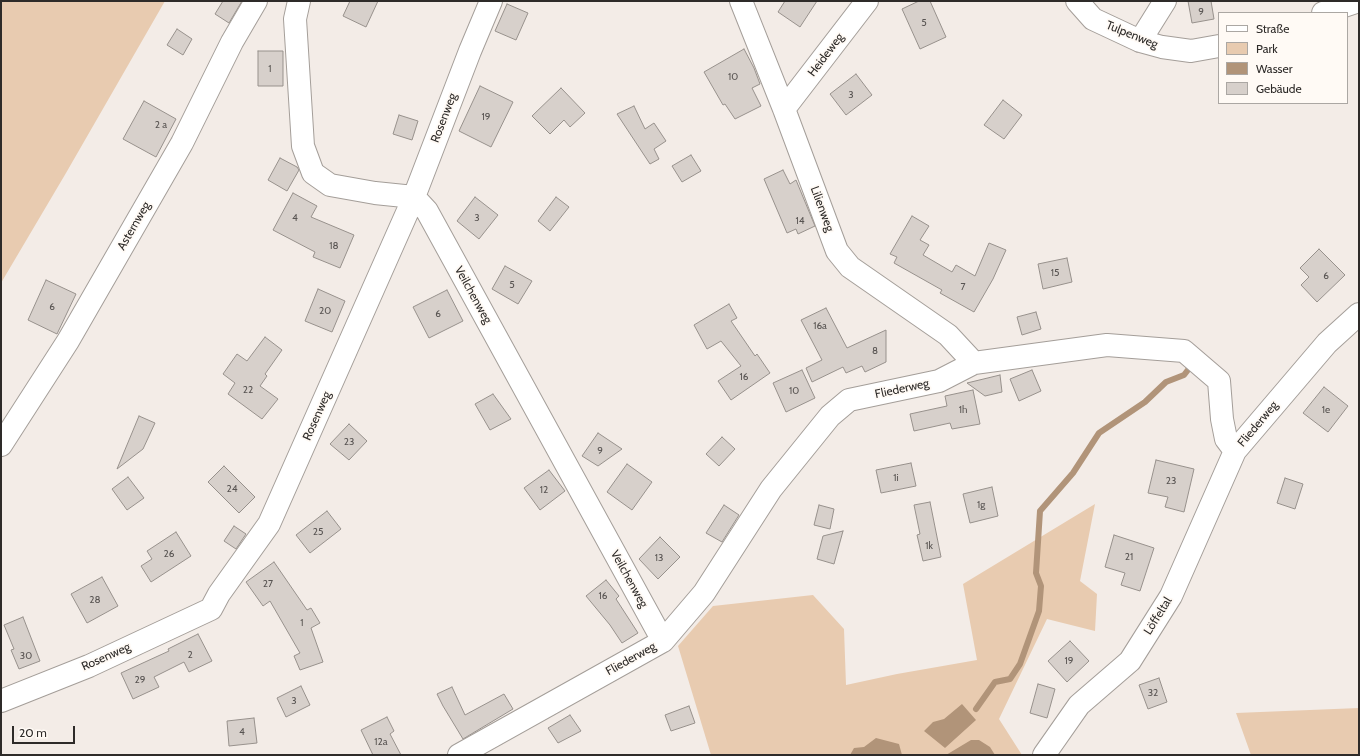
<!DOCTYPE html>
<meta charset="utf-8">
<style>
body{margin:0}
#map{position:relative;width:1360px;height:756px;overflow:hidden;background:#f3ece7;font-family:Cabin,sans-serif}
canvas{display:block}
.frame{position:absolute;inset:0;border:2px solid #2e2b29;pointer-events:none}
.legend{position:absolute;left:1218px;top:12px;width:130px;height:92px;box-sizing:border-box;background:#fffaf5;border:1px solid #aba7a3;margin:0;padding:5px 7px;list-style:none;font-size:12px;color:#2e2b29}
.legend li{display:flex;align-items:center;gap:8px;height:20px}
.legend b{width:20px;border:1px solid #aba7a3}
.scale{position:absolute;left:12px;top:726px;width:63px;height:18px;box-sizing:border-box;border:2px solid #2e2b29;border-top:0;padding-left:5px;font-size:12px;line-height:14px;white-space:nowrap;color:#2e2b29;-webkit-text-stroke:3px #fffaf5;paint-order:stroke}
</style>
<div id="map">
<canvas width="1360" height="756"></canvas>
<div class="frame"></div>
<ul class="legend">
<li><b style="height:5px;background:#fff"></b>Straße</li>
<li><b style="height:11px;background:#e8cbb0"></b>Park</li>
<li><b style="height:11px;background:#b19479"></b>Wasser</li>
<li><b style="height:11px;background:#d7d0cb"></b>Gebäude</li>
</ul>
<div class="scale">20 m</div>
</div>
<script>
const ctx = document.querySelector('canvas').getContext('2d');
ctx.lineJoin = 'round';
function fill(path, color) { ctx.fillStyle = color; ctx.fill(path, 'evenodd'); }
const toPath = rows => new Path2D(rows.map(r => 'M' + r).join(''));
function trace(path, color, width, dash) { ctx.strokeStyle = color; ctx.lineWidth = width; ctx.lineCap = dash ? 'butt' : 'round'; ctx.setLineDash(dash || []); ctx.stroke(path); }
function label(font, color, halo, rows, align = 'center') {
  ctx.font = font + ' Cabin,sans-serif'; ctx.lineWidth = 3.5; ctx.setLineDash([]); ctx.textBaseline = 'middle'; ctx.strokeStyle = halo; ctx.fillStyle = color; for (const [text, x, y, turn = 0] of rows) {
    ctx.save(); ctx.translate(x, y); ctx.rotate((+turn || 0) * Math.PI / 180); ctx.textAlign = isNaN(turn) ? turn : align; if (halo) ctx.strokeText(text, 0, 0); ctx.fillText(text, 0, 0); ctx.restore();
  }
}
fill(toPath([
 [1,1,165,1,66,173,1,283],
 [1095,504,1080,581,1097,594,1095,631,1047,619,999,719,1022,755,711,755,678,646,713,606,813,595,844,629,846,685,897,674,977,660,963,584],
 [1359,708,1359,755,1251,755,1236,713]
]), '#e8cbb0');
fill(toPath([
 [962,704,976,720,945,748,924,731,933,722,944,719],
 [876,738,899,744,902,755,850,755,854,748,864,747],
 [971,740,979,740,990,747,995,755,946,755]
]), '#b19479');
trace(toPath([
 [976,709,995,682,1010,679,1020,664,1039,611,1041,586,1036,573,1040,511,1073,473,1099,433,1145,402,1166,382,1184,375,1191,366]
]), '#b19479', 6);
const building = toPath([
 [223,1,242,1,229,23,215,14,223,1],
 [350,1,378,1,366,27,343,16,350,1],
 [785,1,817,1,800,27,778,12,785,1],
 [919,1,930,1,946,37,920,49,902,9,919,1],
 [1188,1,1211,1,1214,19,1192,23,1188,1],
 [507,4,528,13,516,40,495,31,507,4],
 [177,29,192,39,183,55,167,45,177,29],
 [744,49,754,68,760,84,752,88,761,106,735,119,725,104,723,105,704,72,744,49],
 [258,51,283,51,283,86,258,86,258,51],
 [856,74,872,95,846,115,830,94,856,74],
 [480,86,513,102,491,147,459,131,480,86],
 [561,88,585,113,570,127,564,120,550,134,532,116,561,88],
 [1003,100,1022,115,1004,139,984,125,1003,100],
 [144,101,176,119,156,157,123,139,144,101],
 [634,106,645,129,654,123,666,141,654,149,659,159,650,164,617,114,634,106],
 [399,115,418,121,412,140,393,134,399,115],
 [691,155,701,171,682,182,672,166,691,155],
 [280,158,297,167,299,170,287,191,268,180,280,158],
 [783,170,790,184,796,180,815,226,798,234,796,229,787,233,764,179,783,170],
 [293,193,317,206,311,217,354,235,340,268,313,257,315,252,273,230,293,193],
 [475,197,498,215,479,239,457,221,475,197],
 [556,197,569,207,550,231,538,221,556,197],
 [912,216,929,226,920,240,929,245,923,255,952,272,956,265,975,276,989,243,1006,250,993,279,974,312,940,293,942,290,894,263,897,257,890,254,912,216],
 [1319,249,1345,275,1317,302,1301,285,1309,277,1300,268,1319,249],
 [1067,258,1072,282,1043,289,1038,264,1067,258],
 [505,266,532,281,518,304,492,289,505,266],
 [46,280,76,294,57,334,28,320,46,280],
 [318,289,345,301,332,332,305,321,318,289],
 [447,290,463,321,429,338,413,307,447,290],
 [729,304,737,318,731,321,755,356,757,354,770,373,731,400,718,381,741,366,721,341,707,349,694,325,729,304],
 [826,308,847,348,886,330,886,362,865,372,862,366,846,373,843,367,812,382,806,368,822,360,801,320,826,308],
 [1036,312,1041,329,1022,335,1017,317,1036,312],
 [265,337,282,350,265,374,267,376,260,386,278,399,262,419,228,394,235,383,223,374,237,354,247,361,265,337],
 [802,370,815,398,786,412,773,383,802,370],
 [1032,370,1041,391,1019,401,1010,379,1032,370],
 [1000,375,1002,392,985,396,967,383,1000,375],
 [1324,387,1348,406,1328,432,1303,413,1324,387],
 [973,390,980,424,952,429,950,423,914,431,910,414,947,406,945,396,973,390],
 [493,394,511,419,490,430,475,404,493,394],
 [139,416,155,423,143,449,117,469,139,416],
 [349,424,367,441,349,460,330,444,349,424],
 [598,433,622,449,598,466,582,456,598,433],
 [722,437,735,449,719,466,706,454,722,437],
 [1156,460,1194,469,1184,512,1165,507,1168,497,1148,493,1156,460],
 [911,463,916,486,881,493,876,470,911,463],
 [627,464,652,482,632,510,607,492,627,464],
 [224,466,255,497,239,513,208,482,224,466],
 [549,470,565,491,540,510,524,488,549,470],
 [128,477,144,498,127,510,112,489,128,477],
 [1285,478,1303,484,1295,509,1277,503,1285,478],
 [992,487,998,516,970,523,963,494,992,487],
 [930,502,941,557,923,561,917,535,920,534,914,505,930,502],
 [724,505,739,515,722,542,706,533,724,505],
 [819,505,834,509,830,529,814,525,819,505],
 [327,511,341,529,310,553,296,535,327,511],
 [234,526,246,534,236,549,224,541,234,526],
 [843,531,834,564,817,559,823,536,843,531],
 [176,532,191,556,151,582,141,566,152,559,147,551,176,532],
 [1114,535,1154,548,1140,591,1121,585,1125,573,1105,567,1114,535],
 [660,537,680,557,658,579,639,559,660,537],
 [274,562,307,610,311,608,320,623,311,628,323,662,300,670,294,656,300,653,270,601,263,606,246,582,274,562],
 [102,577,118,606,87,623,71,594,102,577],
 [606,580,619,596,616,599,638,633,622,643,610,625,586,596,606,580],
 [23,617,40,661,19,669,11,650,14,649,4,625,23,617],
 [198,634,212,661,189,672,184,662,154,677,159,687,133,699,121,673,169,651,168,649,198,634],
 [1070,641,1089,661,1067,682,1048,661,1070,641],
 [1159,678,1167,702,1148,709,1139,685,1159,678],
 [1038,684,1055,689,1047,718,1030,713,1038,684],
 [301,686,310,705,286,717,277,698,301,686],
 [452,687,465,715,504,694,513,709,463,739,443,706,437,694,452,687],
 [689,706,695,723,671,731,665,715,689,706],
 [570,715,581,731,558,743,548,728,570,715],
 [387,717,394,731,390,734,401,755,373,755,361,730,387,717],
 [254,718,257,743,229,746,227,721,254,718]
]);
fill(building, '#d7d0cb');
trace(building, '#97918c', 1);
const street = toPath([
 [299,1,295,19,303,146,313,173,330,185,375,193,414,197,427,211,663,641],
 [741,1,784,109,837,251,850,267,948,335,974,363],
 [1077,1,1093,19,1140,41,1162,47,1191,51,1219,46],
 [1323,13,1359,1],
 [1140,41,1165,1],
 [784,109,867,1],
 [1,445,68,341,182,143,232,42,256,1],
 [1,701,89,666,211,609,219,594,269,524,414,197,470,51,491,1],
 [459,755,663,641,704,593,771,489,830,416,849,400,939,381,974,363,1107,345,1184,351,1219,381,1222,419,1226,439,1235,451],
 [1044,755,1079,705,1130,661,1171,596,1235,451,1327,343,1359,314]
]);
trace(street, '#a49e99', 24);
trace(street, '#fff', 22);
label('10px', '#585452', null, [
 ["9",1201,12],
 ["5",924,23],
 ["1",270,69],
 ["10",733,77],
 ["3",851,95],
 ["19",486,117],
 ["2 a",161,125],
 ["4",295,218],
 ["3",477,218],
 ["14",800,221],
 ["18",334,246],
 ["15",1055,273],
 ["6",1326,276],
 ["5",512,285],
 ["7",963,287],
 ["6",52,307],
 ["20",325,311],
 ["6",438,314],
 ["16a",820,326],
 ["8",875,351],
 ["16",744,377],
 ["22",248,390],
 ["10",794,391],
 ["1h",963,410],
 ["1e",1326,410],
 ["23",349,442],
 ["9",600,451],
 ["1i",896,478],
 ["23",1171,481],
 ["24",232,489],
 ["12",544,490],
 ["1g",981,505],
 ["25",318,532],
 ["1k",929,546],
 ["26",169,554],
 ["21",1129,557],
 ["13",659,558],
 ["27",268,584],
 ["16",603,596],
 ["28",95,600],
 ["1",302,623],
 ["2",190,655],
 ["30",26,656],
 ["19",1069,661],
 ["29",140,680],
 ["32",1153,693],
 ["3",294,701],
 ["4",242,732],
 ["12a",381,742]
]);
label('12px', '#2e2b29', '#fffaf5', [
 ["Tulpenweg",1132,35,22],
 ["Heideweg",826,55,-53],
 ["Rosenweg",444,118,-69],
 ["Lilienweg",822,209,70],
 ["Asternweg",134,226,-60],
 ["Veilchenweg",473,295,61],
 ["Fliederweg",902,389,-12],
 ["Rosenweg",317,416,-66],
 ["Fliederweg",1258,424,-50],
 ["Veilchenweg",629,579,61],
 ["Löffeltal",1158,616,-58],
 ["Rosenweg",106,657,-24],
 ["Fliederweg",631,659,-29]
]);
</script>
